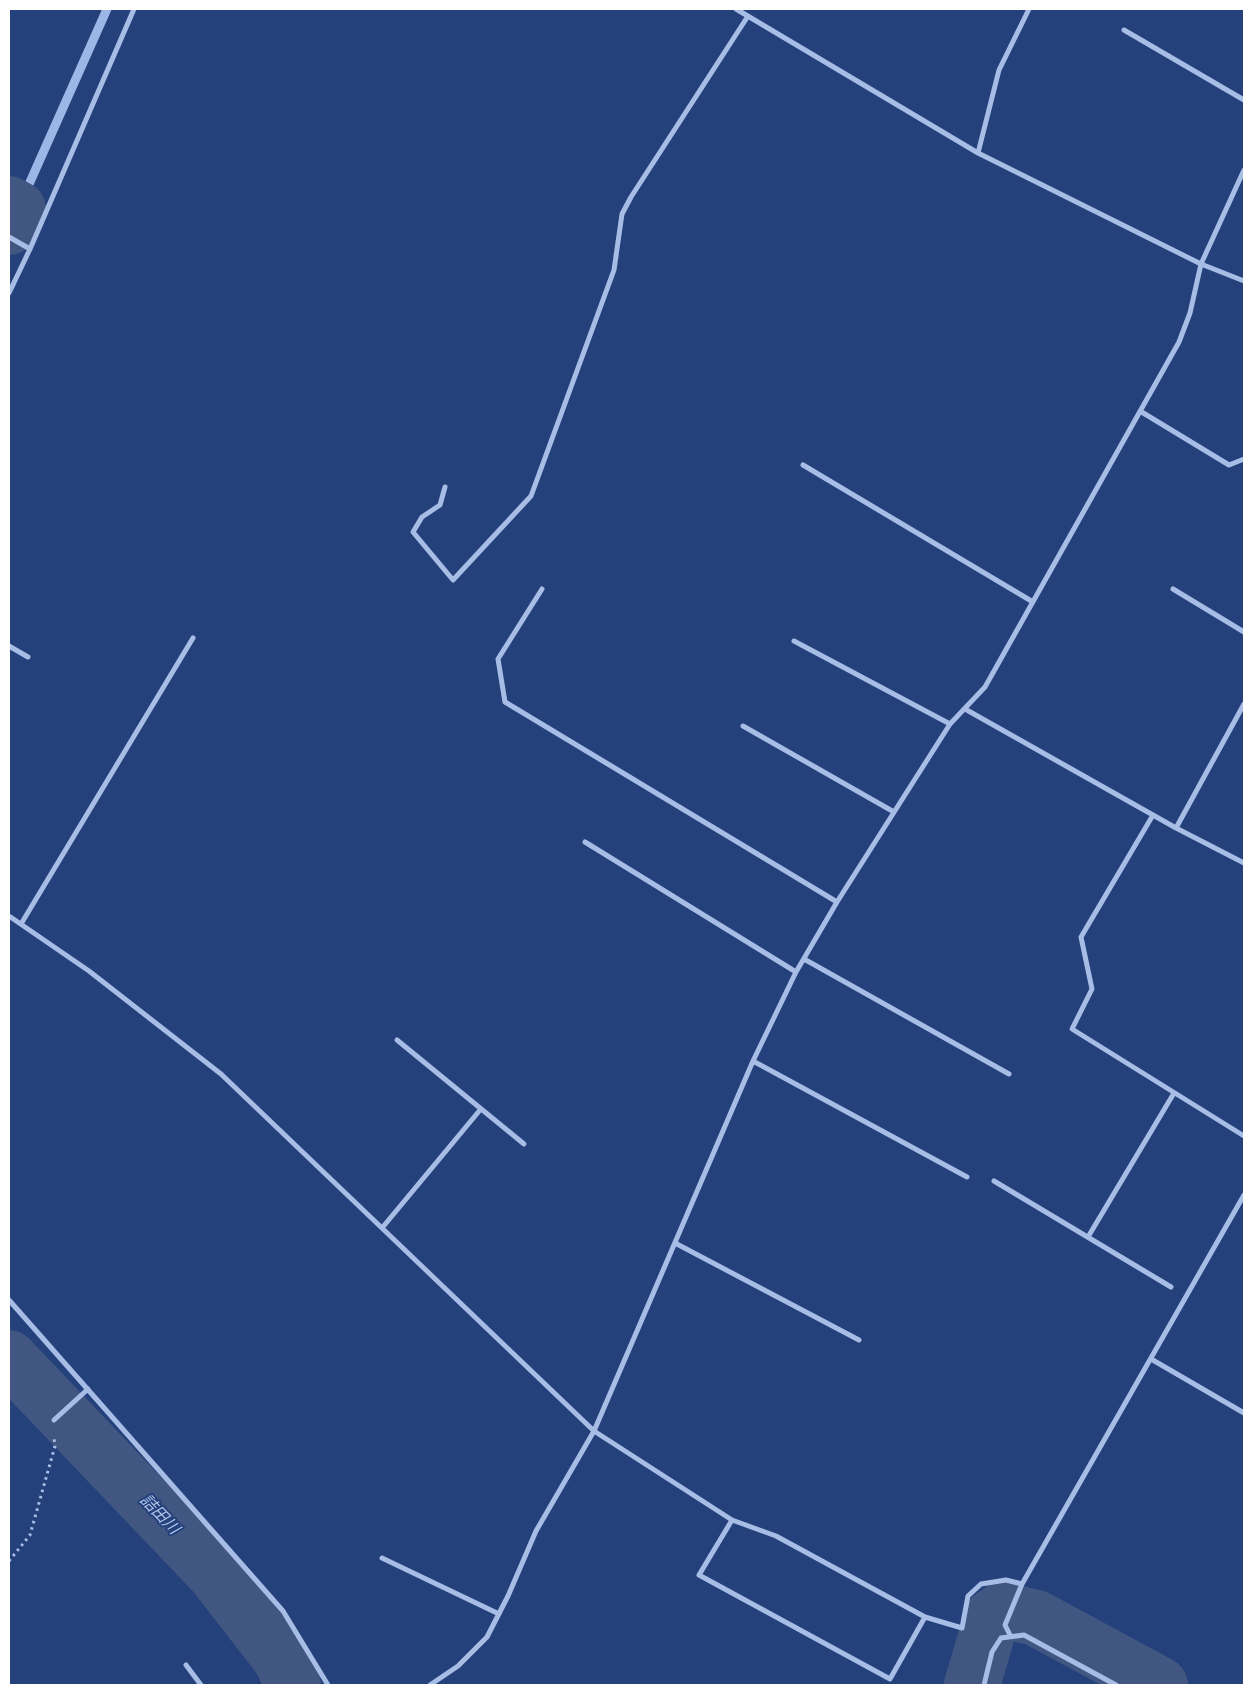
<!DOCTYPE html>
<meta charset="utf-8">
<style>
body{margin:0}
#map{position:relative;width:1253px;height:1694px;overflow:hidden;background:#24417c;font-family:Roboto,sans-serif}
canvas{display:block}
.frame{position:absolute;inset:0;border:10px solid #fff;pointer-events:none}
</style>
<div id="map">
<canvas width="1253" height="1694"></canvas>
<div class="frame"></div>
</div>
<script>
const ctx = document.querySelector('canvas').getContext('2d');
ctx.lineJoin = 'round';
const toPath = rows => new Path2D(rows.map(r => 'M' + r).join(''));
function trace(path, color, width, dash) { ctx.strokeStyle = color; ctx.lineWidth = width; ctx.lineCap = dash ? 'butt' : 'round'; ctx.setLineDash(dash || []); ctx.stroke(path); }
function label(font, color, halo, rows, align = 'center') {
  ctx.font = font + ' Roboto,"Noto Sans JP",sans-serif'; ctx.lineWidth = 4; ctx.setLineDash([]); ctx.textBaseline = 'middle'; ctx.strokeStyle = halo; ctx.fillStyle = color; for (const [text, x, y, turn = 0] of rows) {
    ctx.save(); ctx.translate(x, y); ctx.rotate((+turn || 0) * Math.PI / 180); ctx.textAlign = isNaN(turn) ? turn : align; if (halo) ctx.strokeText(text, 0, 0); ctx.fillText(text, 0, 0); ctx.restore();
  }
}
trace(toPath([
 [18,209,107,9]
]), '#9cb7e6', 9);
trace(toPath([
 [9,204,18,209,9,227],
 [9,1358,215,1574,281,1659,293,1685],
 [972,1685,992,1617,1002,1610,1036,1618,1160,1685]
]), '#415782', 56);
trace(toPath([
 [9,1561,30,1535,55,1446,54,1438]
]), '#a8bde5', 3, [2.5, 4]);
trace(toPath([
 [736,9,978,153,1201,264,1244,281],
 [1124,30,1244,100],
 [978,153,999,70,1029,9],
 [9,237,30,249],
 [9,293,30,249,134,9],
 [1140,411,1229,465,1244,459],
 [803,465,1033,602],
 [445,487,440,505,422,517,413,532,453,580,531,496,614,270,622,214,631,197,748,16],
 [542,589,498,659,505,702,837,902],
 [1173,589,1244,632],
 [794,641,950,724],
 [9,646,28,657],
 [965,709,1176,828,1244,863],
 [743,726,894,812],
 [1153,815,1081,937,1092,989,1072,1029,1244,1136],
 [1176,828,1244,704],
 [585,842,796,972],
 [9,916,89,971,221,1074,594,1431,732,1520,776,1536,925,1617,962,1628,968,1596,981,1584,1006,1580,1022,1584,1005,1625,1010,1635],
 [21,924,193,638],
 [804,959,1009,1074],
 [397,1040,524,1144],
 [753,1061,967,1177],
 [994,1181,1171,1287],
 [382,1228,480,1110],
 [1088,1237,1174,1093],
 [675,1243,859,1340],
 [9,1300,283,1611,328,1685],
 [1151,1359,1244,1413],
 [54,1420,88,1389],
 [732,1520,699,1575,890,1679,925,1617],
 [382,1558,499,1614],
 [1022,1584,1244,1195],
 [186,1665,201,1685],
 [430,1685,458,1666,487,1637,508,1596,536,1531,594,1431,753,1061,796,972,837,902,950,724,985,687,1179,342,1190,313,1201,264,1244,170],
 [984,1685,992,1652,1001,1638,1024,1635,1116,1685]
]), '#a8bde5', 5);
label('italic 16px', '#b3c7ed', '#24417c', [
 ["詰田川",159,1515,46]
]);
</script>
